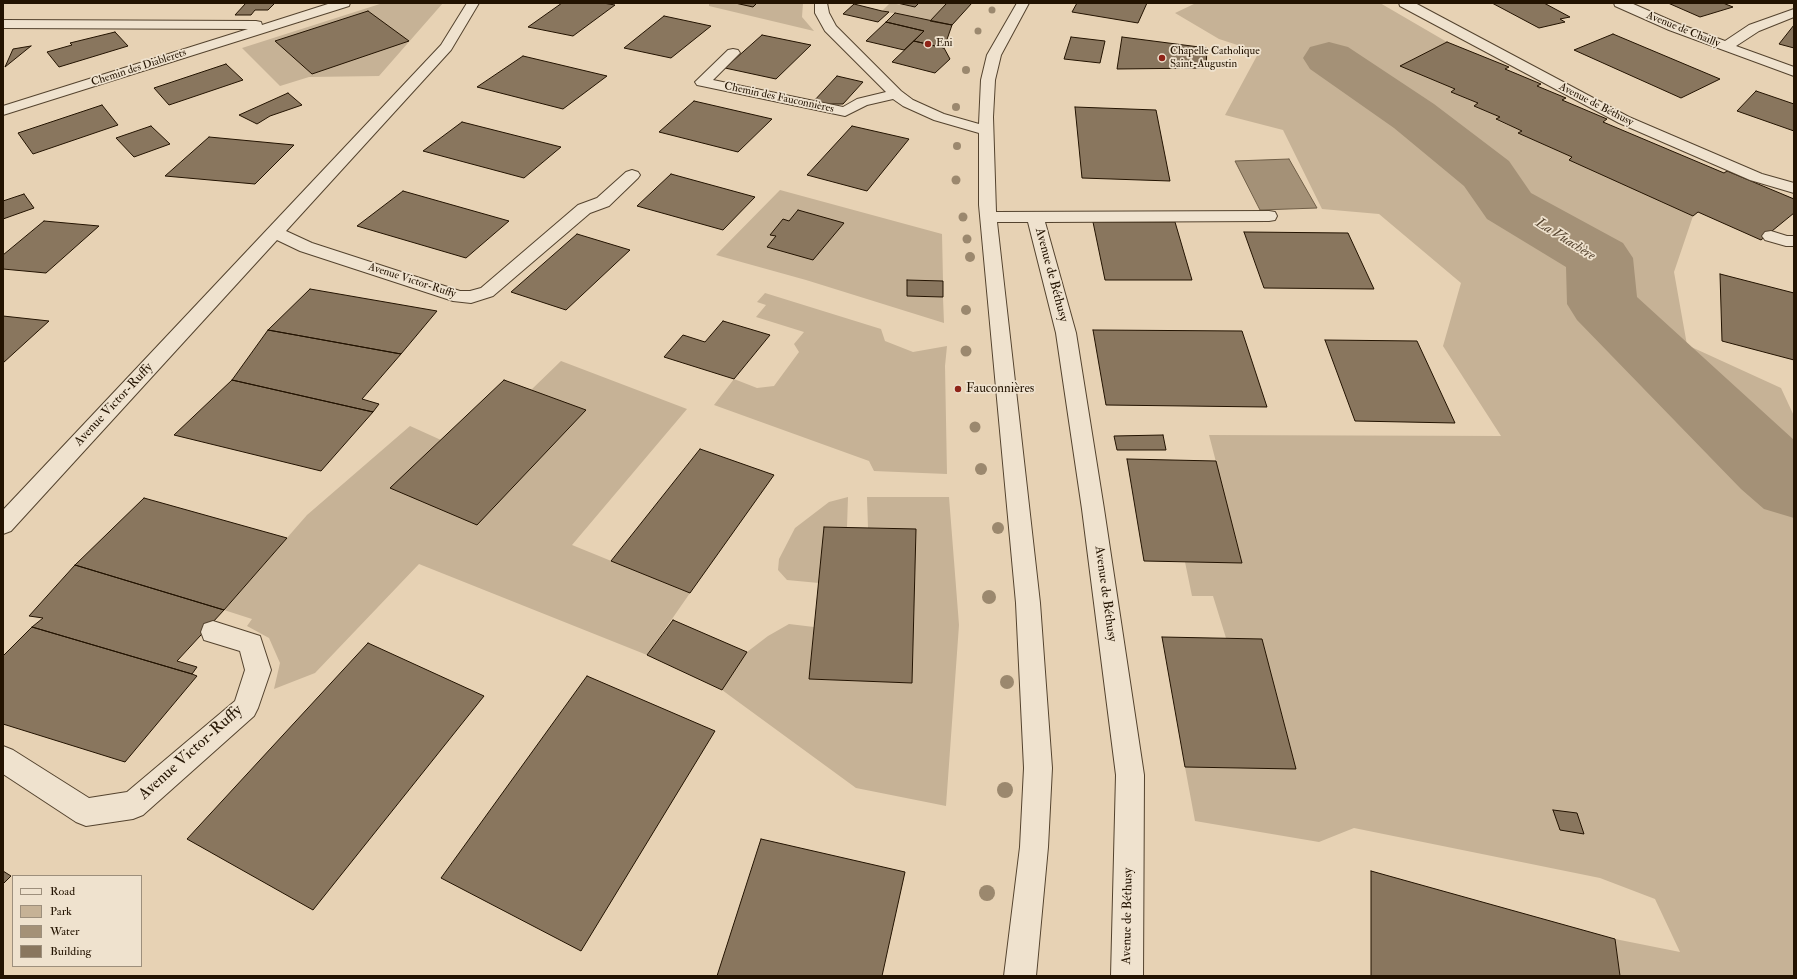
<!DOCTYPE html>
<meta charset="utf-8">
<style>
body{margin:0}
#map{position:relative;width:1797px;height:979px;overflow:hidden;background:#e7d2b4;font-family:"IM FELL Double Pica",serif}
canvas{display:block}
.frame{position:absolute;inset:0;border:4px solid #231301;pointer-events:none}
.legend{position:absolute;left:12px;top:875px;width:130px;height:92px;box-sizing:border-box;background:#efe2ce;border:1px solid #9d8f7c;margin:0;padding:5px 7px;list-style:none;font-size:12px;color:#231301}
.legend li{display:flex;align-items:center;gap:8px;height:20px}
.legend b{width:20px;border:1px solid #9d8f7c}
</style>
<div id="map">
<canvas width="1797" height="979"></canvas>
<div class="frame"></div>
<ul class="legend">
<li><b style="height:5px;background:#efe2ce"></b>Road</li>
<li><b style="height:11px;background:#c6b296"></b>Park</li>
<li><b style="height:11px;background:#a49177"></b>Water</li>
<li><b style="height:11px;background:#89765e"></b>Building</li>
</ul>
</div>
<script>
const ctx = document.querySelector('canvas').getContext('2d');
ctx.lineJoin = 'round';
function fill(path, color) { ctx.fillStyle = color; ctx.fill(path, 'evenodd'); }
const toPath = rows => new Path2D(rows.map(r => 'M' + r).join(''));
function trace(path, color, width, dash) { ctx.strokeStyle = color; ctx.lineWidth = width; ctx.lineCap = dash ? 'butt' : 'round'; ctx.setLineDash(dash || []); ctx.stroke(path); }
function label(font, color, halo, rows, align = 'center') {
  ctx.font = font + ' "IM FELL Double Pica",serif'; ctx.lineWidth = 3.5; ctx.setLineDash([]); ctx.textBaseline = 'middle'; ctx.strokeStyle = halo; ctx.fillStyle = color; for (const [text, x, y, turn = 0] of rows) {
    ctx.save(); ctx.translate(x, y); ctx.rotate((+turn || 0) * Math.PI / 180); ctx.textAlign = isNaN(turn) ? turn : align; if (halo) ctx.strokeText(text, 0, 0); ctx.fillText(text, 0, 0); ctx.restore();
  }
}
fill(toPath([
 [383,3,443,3,379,76,309,77,280,86,242,48],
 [709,3,803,3,802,17,814,31,709,6],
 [890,3,915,7,919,3,972,3,952,25,882,11],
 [1196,3,1380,3,1447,42,1401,66,1455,89,1452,92,1478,103,1474,106,1500,117,1496,120,1522,131,1518,133,1572,157,1570,160,1693,216,1674,272,1687,345,1781,388,1794,416,1794,976,1620,976,1615,939,1680,952,1655,899,1600,878,1354,828,1319,842,1195,821,1185,767,1296,768,1262,639,1226,638,1213,596,1192,596,1185,562,1242,562,1209,435,1501,436,1443,346,1461,283,1379,214,1322,209,1283,130,1225,115,1259,52,1219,39,1175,13],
 [780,190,942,234,943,281,907,280,907,296,943,297,944,323,806,280,716,255],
 [765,293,881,329,885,341,913,352,947,346,945,366,947,474,874,471,869,461,714,405,734,379,757,388,774,386,799,352,794,344,804,332,756,317,766,305,757,302],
 [561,361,687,409,572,545,690,593,647,655,419,564,315,673,274,689,280,663,269,638,247,626,252,619,224,610,307,515,410,426,441,440,585,410,531,390],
 [848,497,847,527,824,527,819,583,787,580,778,570,779,559,795,528,829,502],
 [867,497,949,497,959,625,946,806,856,788,722,690,747,652,768,636,789,624,814,627,809,679,912,683,916,530,868,528]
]), '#c6b296');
const water = toPath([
 [1358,77,1382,81,1408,91,1423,104,1424,111,1414,116,1399,113,1370,104,1345,82,1358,77],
 [1289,159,1317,208,1260,210,1235,161,1289,159]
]);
fill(water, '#a49177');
trace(water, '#705f48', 1);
fill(toPath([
 [1329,42,1348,47,1434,104,1509,161,1531,193,1623,243,1633,258,1637,297,1794,440,1794,518,1764,509,1741,489,1577,320,1567,304,1566,267,1487,219,1464,186,1394,128,1310,69,1303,58,1310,47,1329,42]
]), '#a49177');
const building = toPath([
 [246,3,275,3,268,10,255,10,251,15,235,15,246,3],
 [562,3,603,3,615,5,573,36,528,27,562,3],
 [735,3,757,3,753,7,735,3],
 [897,3,919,3,915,7,897,3],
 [947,3,972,3,952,25,930,21,947,3],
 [1077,3,1147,3,1138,23,1072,12,1077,3],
 [1492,3,1544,3,1570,17,1560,19,1565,22,1539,28,1492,3],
 [1668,3,1723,3,1733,7,1700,17,1668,3],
 [854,4,882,11,889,12,878,22,843,14,854,4],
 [368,11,409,41,312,74,275,41,368,11],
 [895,13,952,25,944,48,914,41,924,31,886,22,895,13],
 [664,16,711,26,671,58,624,48,664,16],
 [886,22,924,31,904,50,866,41,886,22],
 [1794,25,1794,48,1779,44,1794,25],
 [115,32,128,46,59,67,47,52,72,45,70,43,115,32],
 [1613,34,1720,79,1681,98,1574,50,1613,34],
 [762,35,811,45,776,79,725,68,762,35],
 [1071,37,1105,41,1100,63,1064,59,1071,37],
 [1122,37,1207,48,1206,68,1117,69,1122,37],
 [914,41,944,48,950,59,935,73,892,62,914,41],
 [1447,42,1509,67,1505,69,1541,84,1537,86,1566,98,1562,100,1607,119,1603,122,1724,173,1727,171,1794,199,1794,213,1761,240,1698,212,1693,216,1569,160,1572,157,1518,133,1522,131,1496,119,1500,117,1474,106,1478,103,1451,92,1455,89,1400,66,1447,42],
 [31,46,5,67,13,49,31,46],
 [523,56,607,76,563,109,477,87,523,56],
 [226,64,243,80,169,105,154,88,226,64],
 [837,76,863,82,843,104,824,104,813,102,837,76],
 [1756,91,1794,104,1794,131,1737,111,1756,91],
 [288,93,302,105,270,116,257,124,239,115,288,93],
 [694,101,772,119,738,152,659,132,694,101],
 [102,105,118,125,33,154,18,133,102,105],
 [1075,107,1156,110,1170,181,1082,178,1075,107],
 [462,122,561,147,524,178,423,151,462,122],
 [151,126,170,144,134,157,116,138,151,126],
 [852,126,909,139,867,191,807,175,852,126],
 [209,137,294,145,255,184,165,176,209,137],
 [671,174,755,197,723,230,637,206,671,174],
 [403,191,509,221,466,258,357,226,403,191],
 [24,194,34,208,3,219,3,201,24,194],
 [798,210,844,223,813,260,767,247,776,236,770,235,783,219,789,221,798,210],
 [44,221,99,226,46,273,3,269,3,255,44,221],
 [1093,222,1175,222,1192,280,1105,280,1093,222],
 [1244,232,1348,233,1374,289,1264,288,1244,232],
 [577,234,630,250,566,310,511,292,577,234],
 [1720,274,1794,293,1794,360,1722,341,1720,274],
 [907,280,943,281,943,297,907,296,907,280],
 [310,289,437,311,401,354,268,330,310,289],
 [3,316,49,321,3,363,3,316],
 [723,321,770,335,734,379,664,357,683,335,705,342,723,321],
 [268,330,401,354,362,399,379,404,373,412,232,380,268,330],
 [1093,330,1242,331,1267,407,1106,405,1093,330],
 [1325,340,1417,341,1455,423,1355,421,1325,340],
 [232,380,373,412,321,471,174,435,232,380],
 [504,380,586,410,477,525,390,488,504,380],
 [1163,435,1166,450,1117,450,1114,436,1163,435],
 [700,449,774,475,690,593,611,561,700,449],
 [1127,459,1216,461,1242,563,1144,561,1127,459],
 [144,498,287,538,224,610,75,565,144,498],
 [824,527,916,529,912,683,809,679,824,527],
 [75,565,224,610,177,661,197,667,192,674,32,627,43,618,29,616,75,565],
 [673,620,747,652,722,690,647,655,673,620],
 [32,627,192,674,197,676,125,762,3,724,3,656,32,627],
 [1162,637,1262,639,1296,769,1185,767,1162,637],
 [368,643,484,696,313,910,187,839,368,643],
 [587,676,715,731,581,951,441,878,587,676],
 [1553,810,1577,813,1584,834,1560,830,1553,810],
 [761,839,905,872,882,976,717,976,761,839],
 [3,871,11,876,3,884,3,871],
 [1371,871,1615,939,1620,976,1371,976,1371,871]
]);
fill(building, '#89765e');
trace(building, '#231301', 1);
const minor = toPath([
 [331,3,350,3,349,6,3,115,3,106,248,29,3,28,3,20,256,21,261,22,262,25,331,3],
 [467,3,479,3,451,50,286,231,312,243,460,291,470,291,481,288,578,205,597,198,626,172,632,170,638,172,640,175,638,178,609,206,590,213,493,296,471,303,453,301,300,251,277,240,11,531,3,534,3,510,441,45,467,3],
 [815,3,827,3,829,13,836,26,901,91,913,100,944,114,979,124,981,80,987,55,1017,3,1029,3,1001,55,995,80,993,117,996,212,1269,211,1275,212,1277,216,1275,220,1269,221,1045,222,1076,333,1104,509,1144,775,1143,976,1111,976,1116,775,1082,509,1056,333,1028,222,997,222,1040,603,1052,768,1048,847,1036,976,1004,976,1020,847,1024,768,1016,603,979,205,979,133,934,120,903,106,893,99,867,105,845,116,702,86,697,85,695,82,728,50,733,49,738,50,740,53,713,80,843,107,857,99,886,92,825,31,815,13,815,3],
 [1399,3,1415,3,1629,117,1762,174,1794,183,1794,193,1750,180,1619,123,1400,6,1399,3],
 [1614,3,1631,3,1679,24,1725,41,1749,25,1794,9,1794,17,1759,31,1736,46,1794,67,1794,76,1669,30,1615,6,1614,3],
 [1771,231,1787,236,1794,236,1794,246,1786,246,1765,240,1762,236,1765,232,1771,231],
 [213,621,260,636,271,670,258,708,254,716,143,815,133,819,86,826,76,822,3,774,3,746,13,750,89,798,127,792,235,701,245,670,240,651,204,640,201,632,204,624,213,621]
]);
trace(minor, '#54432e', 2);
fill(minor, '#efe2ce');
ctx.fillStyle = '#9b886e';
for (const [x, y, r] of [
 [992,10,3.5],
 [978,31,3.5],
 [966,70,4],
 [956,107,4],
 [957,146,4],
 [956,180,4.5],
 [963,217,4.5],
 [967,239,4.5],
 [970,257,5],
 [966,310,5],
 [966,351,5.5],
 [975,427,5.5],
 [981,469,6],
 [998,528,6],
 [989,597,7],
 [1007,682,7],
 [1005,790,8],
 [987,893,8]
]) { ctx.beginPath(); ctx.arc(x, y, r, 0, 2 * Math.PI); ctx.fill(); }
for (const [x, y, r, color] of [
 [928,44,4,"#8f2418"],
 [1162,58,4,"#8f2418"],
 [958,389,4,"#8f2418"]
]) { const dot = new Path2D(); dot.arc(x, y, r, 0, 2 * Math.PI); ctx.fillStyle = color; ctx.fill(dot); trace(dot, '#efe2ce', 1.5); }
label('11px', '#231301', '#efe2ce', [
 ["Avenue de Chailly",1683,30,22],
 ["Chemin des Diablerets",139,68,-18],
 ["Chemin des Fauconnières",779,98,12],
 ["Avenue de Béthusy",1596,105,27],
 ["Avenue Victor-Ruffy",412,281,18]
]);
label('11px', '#231301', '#efe2ce', [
 ["Eni",936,44],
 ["Chapelle Catholique",1170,52],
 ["Saint-Augustin",1170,65]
], 'left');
label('13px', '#231301', '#efe2ce', [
 ["Avenue de Béthusy",1051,275,75],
 ["Avenue Victor-Ruffy",114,405,-47],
 ["Avenue de Béthusy",1105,594,82],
 ["Avenue de Béthusy",1128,916,-89]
]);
label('13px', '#231301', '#efe2ce', [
 ["Fauconnières",966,389]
], 'left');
label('italic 14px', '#574530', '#efe2ce', [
 ["La Vuachère",1565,240,32]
]);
label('16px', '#231301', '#efe2ce', [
 ["Avenue Victor-Ruffy",191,753,-42]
]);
</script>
